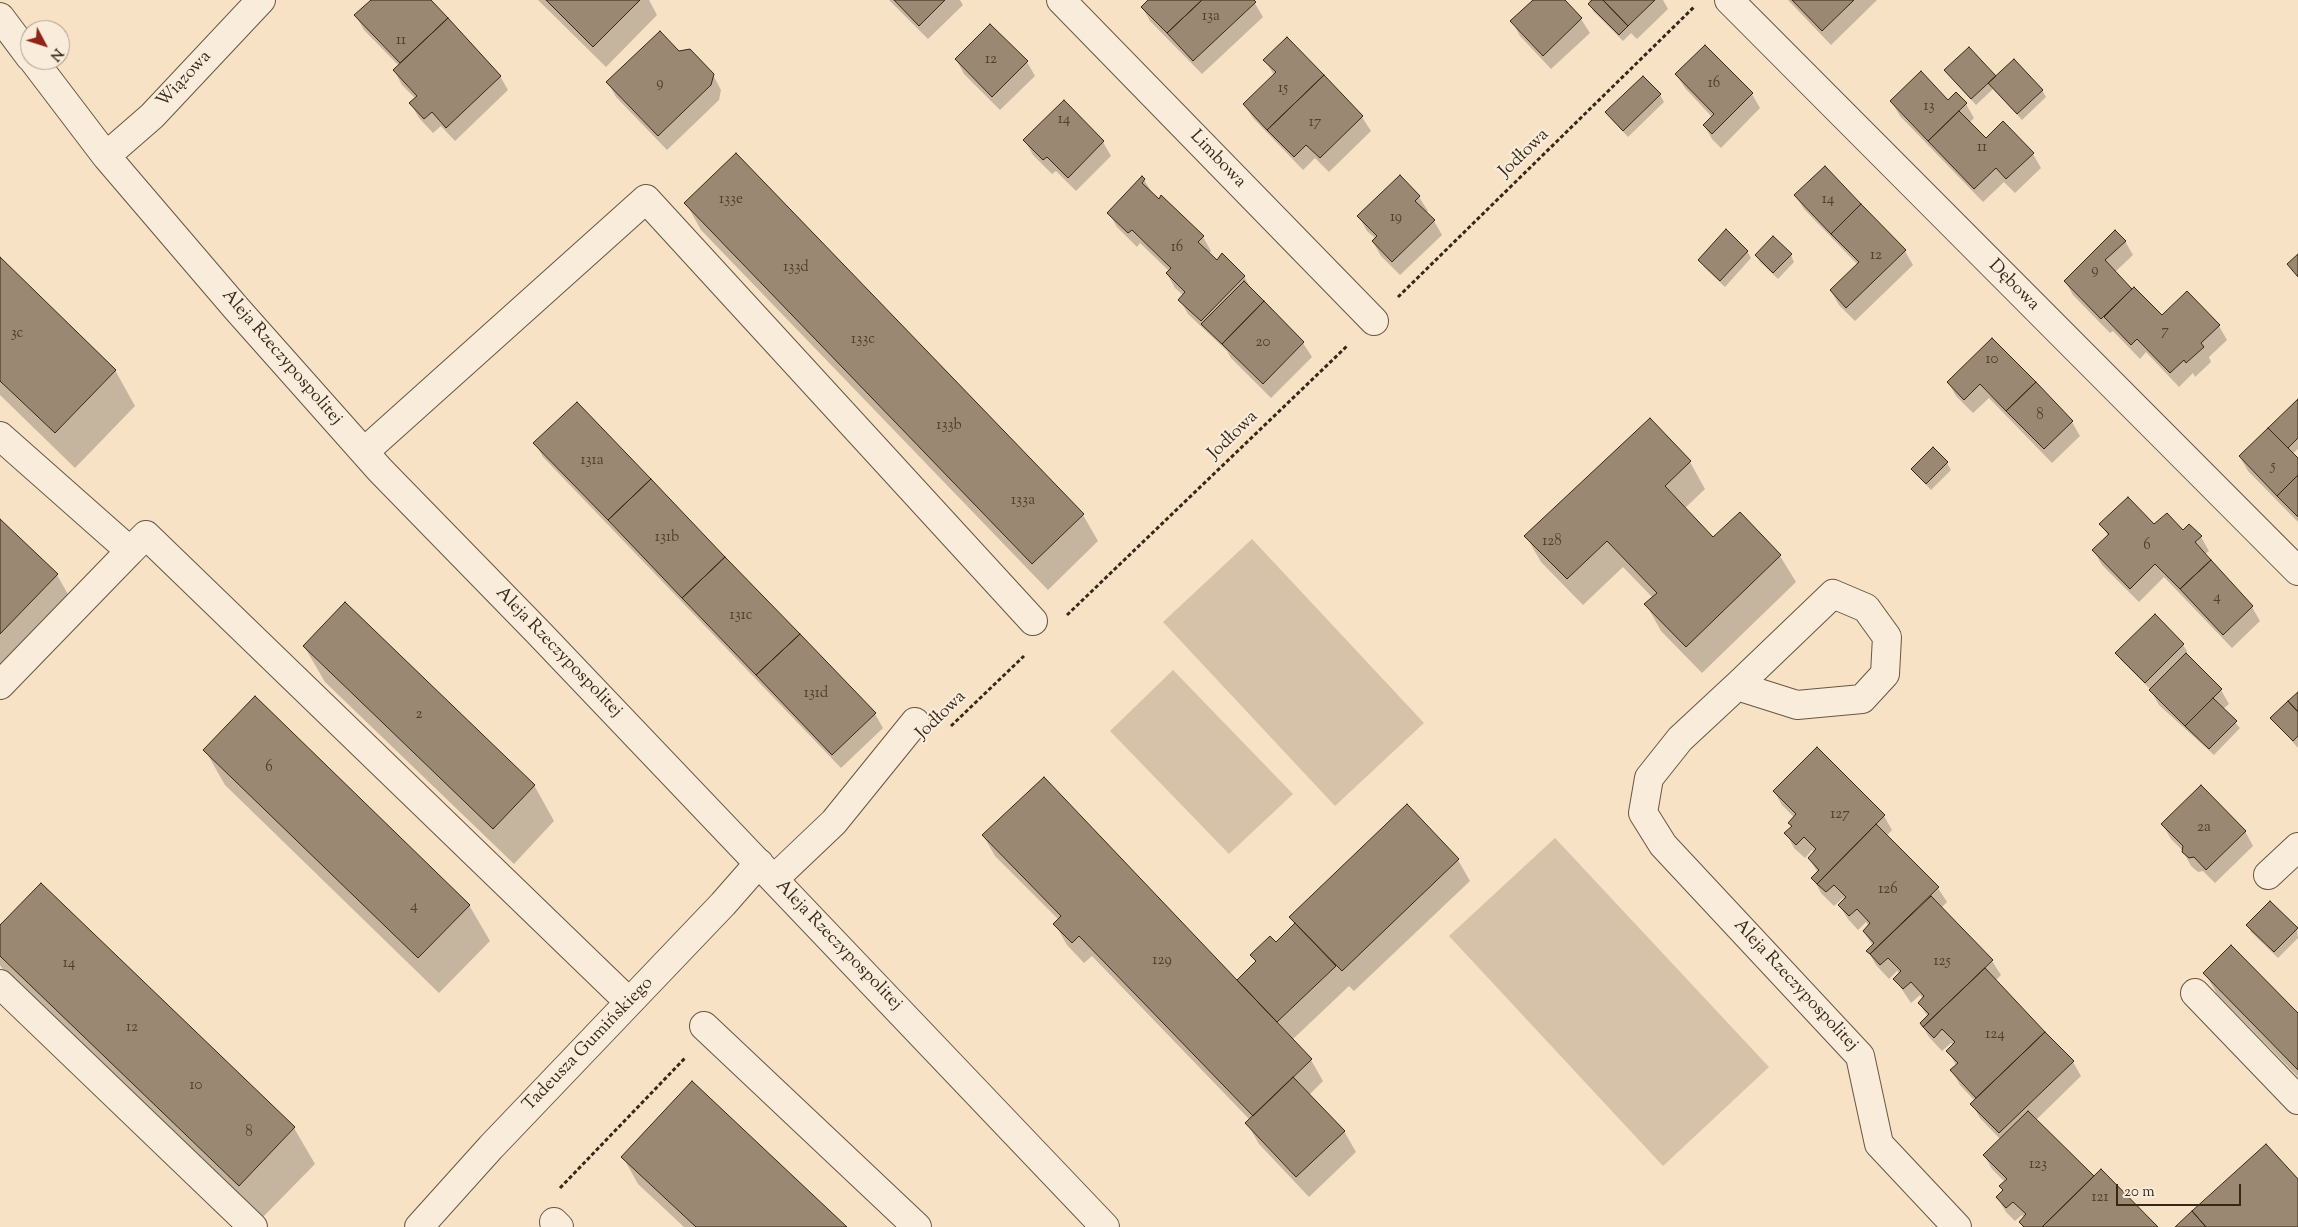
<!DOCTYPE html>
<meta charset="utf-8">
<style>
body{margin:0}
#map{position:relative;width:2298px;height:1227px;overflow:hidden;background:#f7e2c6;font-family:"Sorts Mill Goudy",serif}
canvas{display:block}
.north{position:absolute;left:20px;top:20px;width:50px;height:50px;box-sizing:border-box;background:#faecda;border:1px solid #ac9d8c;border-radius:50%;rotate:130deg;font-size:14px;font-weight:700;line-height:20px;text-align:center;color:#372717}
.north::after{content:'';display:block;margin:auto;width:18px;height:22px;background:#8f2418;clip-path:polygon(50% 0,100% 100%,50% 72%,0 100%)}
.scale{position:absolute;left:2116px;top:1184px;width:125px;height:22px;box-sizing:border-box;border:2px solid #372717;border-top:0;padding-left:6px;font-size:15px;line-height:18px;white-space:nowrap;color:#372717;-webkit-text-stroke:4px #faecda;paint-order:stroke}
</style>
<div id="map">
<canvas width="2298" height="1227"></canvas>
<div class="north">N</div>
<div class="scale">20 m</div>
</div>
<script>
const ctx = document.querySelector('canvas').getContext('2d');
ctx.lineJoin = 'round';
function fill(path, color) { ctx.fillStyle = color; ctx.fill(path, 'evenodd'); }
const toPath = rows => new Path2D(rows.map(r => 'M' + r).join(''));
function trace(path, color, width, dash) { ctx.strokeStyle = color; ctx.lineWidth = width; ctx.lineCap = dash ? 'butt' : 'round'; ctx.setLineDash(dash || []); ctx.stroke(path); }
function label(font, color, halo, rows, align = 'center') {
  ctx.font = font + ' "Sorts Mill Goudy",serif'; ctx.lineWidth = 4.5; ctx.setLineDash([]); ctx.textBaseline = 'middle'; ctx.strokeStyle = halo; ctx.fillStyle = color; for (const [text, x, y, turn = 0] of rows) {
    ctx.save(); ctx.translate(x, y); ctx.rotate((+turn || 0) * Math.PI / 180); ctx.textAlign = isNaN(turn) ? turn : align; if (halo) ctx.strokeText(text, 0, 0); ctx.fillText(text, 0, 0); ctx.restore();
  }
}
fill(toPath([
 [1252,539,1424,723,1335,806,1163,622],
 [1173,670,1293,794,1229,854,1110,731],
 [1555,838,1769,1067,1663,1166,1449,936]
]), '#d6c2a8');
fill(toPath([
 [373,0,428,0,500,76,508,90,455,141,441,126,433,133,419,118,411,104,416,99,402,85,394,70,399,66,364,30,356,16],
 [538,0,649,0,657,15,606,67],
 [889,0,960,0,963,5,928,39],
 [1149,0,1253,0,1263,17,1202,74,1150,21,1142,7],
 [1534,0,1564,0,1581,19,1590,33,1551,69,1520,36,1512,21],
 [1589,0,1663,0,1668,9,1637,39,1631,33,1623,41,1593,11],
 [1788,0,1877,0,1831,45],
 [1287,39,1362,117,1371,131,1329,172,1315,158,1303,170,1253,118,1244,104,1274,75,1265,60],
 [679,53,713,75,721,90,719,100,667,150,616,97,608,82],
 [956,59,1027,62,1035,76,1000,110,964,74],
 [1945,71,1996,77,2042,90,2046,97,2022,120,1993,89,1976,105],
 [1676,74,1752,94,1760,108,1721,148,1712,139,1704,125,1712,117,1685,88],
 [1660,95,1664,102,1628,137,1606,113],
 [1891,101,1948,101,1966,104,1974,118,1969,123,1985,140,2033,154,2041,168,2015,193,2004,182,1983,202,1900,116],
 [1025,141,1103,142,1111,156,1076,191,1056,171,1052,174,1033,155],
 [1400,177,1419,197,1428,211,1426,213,1434,221,1442,235,1400,275,1381,256,1373,242,1376,239,1367,231,1359,217],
 [1144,180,1153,194,1203,237,1211,251,1209,254,1217,262,1244,276,1252,291,1303,343,1312,357,1271,398,1231,358,1227,351,1188,314,1180,300,1184,296,1175,288,1167,274,1169,271,1140,243,1137,247,1117,227,1109,213],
 [1795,195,1905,251,1913,265,1855,321,1839,305,1831,291,1858,265,1804,209],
 [686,203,1083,515,1098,541,1048,590,701,230],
 [2125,241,2133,255,2115,272,2132,291,2161,317,2219,326,2227,340,2209,357,2211,362,2195,377,2193,373,2179,387,2146,352,2140,359,2113,331,2110,333,2073,295,2065,281],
 [1747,251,1751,258,1725,287,1704,267,1700,260],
 [1756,255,1791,255,1794,262,1778,279,1760,262],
 [0,259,115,370,135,406,75,468,0,395],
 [1992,340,2072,422,2080,436,2052,463,1989,398,1973,413,1956,396,1948,382],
 [2298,401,2298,449,2292,454,2298,460,2298,522,2248,471,2240,457],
 [577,404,875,714,883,728,841,768,543,457,535,443],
 [1690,462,1705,489,1684,509,1713,539,1740,514,1780,556,1796,582,1702,673,1661,631,1646,604,1653,598,1623,567,1583,605,1541,562,1526,536],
 [1947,463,1951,470,1931,490,1912,469],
 [0,520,57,575,77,610,0,690],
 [2101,524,2154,526,2201,537,2209,551,2204,555,2252,607,2260,621,2232,648,2164,577,2139,602,2102,565,2094,551,2108,536],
 [2155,616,2183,645,2187,651,2185,654,2221,690,2229,704,2223,709,2240,728,2214,755,2159,705,2150,689,2121,660,2117,653],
 [304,646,534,785,554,821,514,864,325,682],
 [2298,693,2298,748,2272,718],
 [1817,749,1884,816,1892,830,1886,836,1938,888,1947,902,1941,908,1992,961,2001,975,1995,981,2073,1062,2081,1076,2036,1120,2094,1178,2156,1227,2023,1227,2020,1222,2025,1218,2022,1215,2015,1221,2006,1212,1997,1197,2003,1191,2001,1186,2005,1182,1992,1169,1984,1155,2000,1139,1980,1118,1972,1104,1975,1101,1960,1085,1952,1071,1956,1065,1948,1051,1954,1045,1951,1043,1942,1051,1929,1037,1921,1023,1928,1017,1919,1003,1923,999,1920,995,1911,1003,1895,979,1900,974,1897,971,1889,979,1876,965,1868,951,1873,946,1864,932,1869,926,1866,922,1858,930,1848,919,1839,905,1845,900,1843,898,1834,906,1821,893,1813,878,1818,873,1809,858,1814,852,1812,850,1805,858,1794,848,1786,833,1793,827,1790,823,1795,818,1782,805,1774,791],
 [205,750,469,905,490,941,439,993,225,785],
 [1406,806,1458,860,1470,881,1354,991,1349,986,1292,1040,1311,1060,1323,1081,1309,1095,1344,1131,1356,1152,1309,1197,1259,1144,1247,1123,1250,1120,1092,956,1084,963,1067,945,1055,924,1059,920,995,856,983,835,1237,982,1256,963,1252,955,1276,944,1295,925,1291,917],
 [2163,825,2245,831,2253,846,2215,883,2203,871,2198,872,2191,866,2183,851,2171,839],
 [41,885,294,1128,315,1164,260,1220,7,976,0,965,0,927],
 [2248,925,2297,929,2298,938,2278,958,2251,932],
 [2205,973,2298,1015,2298,1077,2217,994],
 [623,1157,845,1227,684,1227,638,1184]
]), '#0003');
const building = toPath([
 [371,0,431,0,448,18,400,63,354,15,371,0],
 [546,0,640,0,593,47,546,0],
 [894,0,945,0,919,26,894,0],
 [1148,0,1202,0,1167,33,1141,7,1148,0],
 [1202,0,1254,0,1256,2,1193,61,1167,33,1202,0],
 [1533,0,1565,0,1582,18,1543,56,1510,21,1533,0],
 [1603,0,1628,26,1619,35,1588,4,1592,0,1603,0],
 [1603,0,1655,0,1628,26,1603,0],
 [1792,0,1854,0,1822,31,1792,0],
 [448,18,501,76,446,128,432,112,424,119,409,103,417,96,393,70,448,18],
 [990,24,1028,61,992,97,955,59,990,24],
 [660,31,679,51,690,49,714,74,711,85,658,136,606,82,660,31],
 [1287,37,1324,75,1267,130,1243,104,1276,72,1263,60,1287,37],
 [1705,45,1753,93,1712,134,1703,125,1714,114,1675,74,1705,45],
 [1969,47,1996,76,1971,99,1944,70,1969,47],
 [2014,59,2043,90,2017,114,1988,83,2014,59],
 [1921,71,1948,100,1956,92,1967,103,1928,141,1890,101,1921,71],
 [1324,75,1363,116,1320,158,1306,145,1294,157,1267,130,1324,75],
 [1643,76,1661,94,1623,131,1605,112,1643,76],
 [1064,100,1104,141,1068,178,1047,157,1043,160,1023,140,1064,100],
 [1959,111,1986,138,2003,121,2034,153,2006,179,1996,168,1974,189,1928,141,1959,111],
 [736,153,1084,514,1032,564,684,203,736,153],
 [1825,166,1861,204,1831,234,1794,195,1825,166],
 [1400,175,1420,196,1415,201,1435,220,1392,262,1372,241,1377,236,1357,216,1400,175],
 [1142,176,1145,179,1142,183,1159,199,1161,195,1204,236,1198,242,1217,260,1222,253,1245,276,1201,321,1178,300,1185,292,1166,273,1171,268,1132,230,1128,233,1107,213,1142,176],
 [1861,204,1906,250,1846,308,1830,290,1859,262,1831,234,1861,204],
 [1726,229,1748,251,1720,281,1698,260,1726,229],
 [2115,230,2126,241,2105,260,2132,289,2101,319,2064,281,2115,230],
 [1773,236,1792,254,1773,273,1755,255,1773,236],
 [2298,254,2298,277,2287,264,2298,254],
 [0,257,116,370,55,433,0,381,0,257],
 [1244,281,1264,301,1222,344,1201,324,1244,281],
 [2134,287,2162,315,2187,291,2220,325,2201,343,2204,347,2186,363,2184,360,2170,373,2137,339,2131,345,2104,317,2134,287],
 [1264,301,1304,342,1263,384,1222,344,1264,301],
 [1992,338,2036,382,2006,411,1980,384,1964,400,1947,382,1992,338],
 [2036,382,2073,421,2044,449,2006,411,2036,382],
 [2298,399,2298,438,2288,448,2268,428,2298,399],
 [577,402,651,479,608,520,533,443,577,402],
 [1650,418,1691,461,1665,486,1713,537,1740,512,1781,555,1686,647,1644,604,1657,593,1607,541,1567,579,1524,536,1650,418],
 [2268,428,2298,458,2298,475,2277,496,2239,456,2268,428],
 [1933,447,1948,462,1926,484,1911,469,1933,447],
 [2298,475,2298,517,2277,496,2298,475],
 [651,479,725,557,682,598,608,520,651,479],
 [2128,497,2154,524,2167,513,2183,530,2189,524,2202,536,2195,542,2211,560,2180,589,2155,564,2130,589,2092,550,2109,534,2099,524,2128,497],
 [0,519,58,574,0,634,0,519],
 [725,557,800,634,756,675,682,598,725,557],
 [2211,560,2253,606,2223,635,2180,589,2211,560],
 [345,602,535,785,493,829,303,646,345,602],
 [2155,614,2184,644,2145,683,2115,653,2155,614],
 [800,634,876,713,832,755,756,675,800,634],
 [2186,653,2222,689,2185,726,2149,690,2186,653],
 [2298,692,2298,712,2288,701,2298,692],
 [255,696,470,905,418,958,203,750,255,696],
 [2213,698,2237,721,2209,749,2185,726,2213,698],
 [2288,701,2298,712,2298,736,2293,741,2270,718,2288,701],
 [1817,747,1885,815,1817,884,1811,878,1819,870,1808,858,1816,849,1804,837,1796,845,1784,833,1792,826,1788,823,1796,814,1773,791,1817,747],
 [1044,777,1312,1059,1253,1116,1079,936,1072,943,1053,924,1061,916,982,835,1044,777],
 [2201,785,2246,831,2206,870,2194,857,2189,858,2182,852,2183,846,2161,824,2201,785],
 [1407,804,1459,859,1342,971,1289,917,1407,804],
 [1876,824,1939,887,1870,954,1866,951,1874,943,1863,931,1870,923,1857,909,1849,916,1838,905,1846,897,1834,885,1826,892,1817,884,1876,824],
 [41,883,295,1127,239,1186,0,956,0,925,41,883],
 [1931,896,1993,960,1923,1027,1920,1023,1929,1014,1918,1003,1924,996,1911,982,1903,989,1893,979,1901,971,1888,958,1880,965,1870,954,1931,896],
 [2270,901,2298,928,2274,952,2246,925,2270,901],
 [1295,923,1336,966,1277,1022,1237,980,1256,961,1250,955,1270,936,1276,942,1295,923],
 [2231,945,2298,1013,2298,1070,2203,973,2231,945],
 [1985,968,2045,1032,1976,1098,1950,1070,1958,1063,1946,1051,1955,1042,1942,1029,1934,1038,1923,1027,1985,968],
 [2045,1032,2074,1061,1999,1133,1970,1104,2045,1032],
 [1293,1077,1345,1131,1296,1177,1245,1123,1293,1077],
 [692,1081,847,1227,696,1227,621,1157,692,1081],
 [2028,1111,2094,1176,2042,1227,2024,1227,2019,1222,2026,1214,2013,1202,2006,1208,1996,1197,2003,1190,1999,1186,2007,1179,1983,1155,2028,1111],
 [2266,1144,2298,1179,2298,1227,2206,1227,2192,1211,2266,1144],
 [2101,1169,2158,1227,2042,1227,2101,1169],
 [2192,1211,2206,1227,2175,1227,2192,1211]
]);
fill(building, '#9b8872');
trace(building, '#372717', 1);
const minor = toPath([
 [1061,0,1374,321],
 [1729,0,2298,571],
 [0,17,30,57],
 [33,60,106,156,236,308,380,470,538,632,1105,1227],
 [106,156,152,116,261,0],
 [0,436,130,551,146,535,629,1002],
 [364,452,646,199,1033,621],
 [0,685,130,551],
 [1737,686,1833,594,1866,608,1887,637,1885,674,1862,699,1797,705,1737,686,1680,739,1649,778,1643,813,1663,845,1860,1056,1879,1144,1957,1227],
 [2268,875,2298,847],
 [774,879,834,822,915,722],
 [0,984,253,1227],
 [2195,993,2298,1100],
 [704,1026,917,1227],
 [554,1222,559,1227],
 [419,1227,491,1147,723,904,759,863]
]);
trace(minor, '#675643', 30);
trace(toPath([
 [1398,297,1694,7],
 [1067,615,1347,346],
 [951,726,1024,656],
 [560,1188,686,1057]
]), '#372717', 3, [4, 2.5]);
trace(minor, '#faecda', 28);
label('15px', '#503f2e', null, [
 ["13a",1211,17],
 ["11",401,41],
 ["12",991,60],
 ["9",660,84],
 ["16",1714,84],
 ["15",1283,89],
 ["13",1929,107],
 ["14",1064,120],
 ["17",1315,123],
 ["11",1982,148],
 ["133e",731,200],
 ["14",1828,200],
 ["19",1396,218],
 ["16",1177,248],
 ["12",1876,256],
 ["133d",796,268],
 ["9",2095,271],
 ["7",2165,332],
 ["3c",17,334],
 ["133c",863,340],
 ["20",1263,343],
 ["10",1992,360],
 ["8",2040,416],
 ["133b",949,426],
 ["131a",592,461],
 ["5",2273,467],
 ["133a",1023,501],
 ["131b",667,538],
 ["128",1552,542],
 ["6",2147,546],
 ["4",2217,598],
 ["131c",741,616],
 ["131d",816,694],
 ["2",419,715],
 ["6",269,768],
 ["127",1840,815],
 ["2a",2204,828],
 ["126",1888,890],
 ["4",414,907],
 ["129",1162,961],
 ["125",1942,962],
 ["14",69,964],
 ["12",132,1028],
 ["124",1995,1035],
 ["10",196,1086],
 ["8",249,1133],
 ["123",2038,1165],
 ["121",2100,1198]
]);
label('18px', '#372717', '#faecda', [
 ["Wiązowa",185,80,-47],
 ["Jodłowa",1525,154,-44],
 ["Limbowa",1217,160,46],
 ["Dębowa",2013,286,45],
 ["Aleja Rzeczypospolitej",281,358,49],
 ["Jodłowa",1234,436,-44],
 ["Aleja Rzeczypospolitej",558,653,46],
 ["Jodłowa",942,716,-44],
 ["Aleja Rzeczypospolitej",838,946,46],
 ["Aleja Rzeczypospolitej",1795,986,47],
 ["Tadeusza Gumińskiego",589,1045,-46]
]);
</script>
